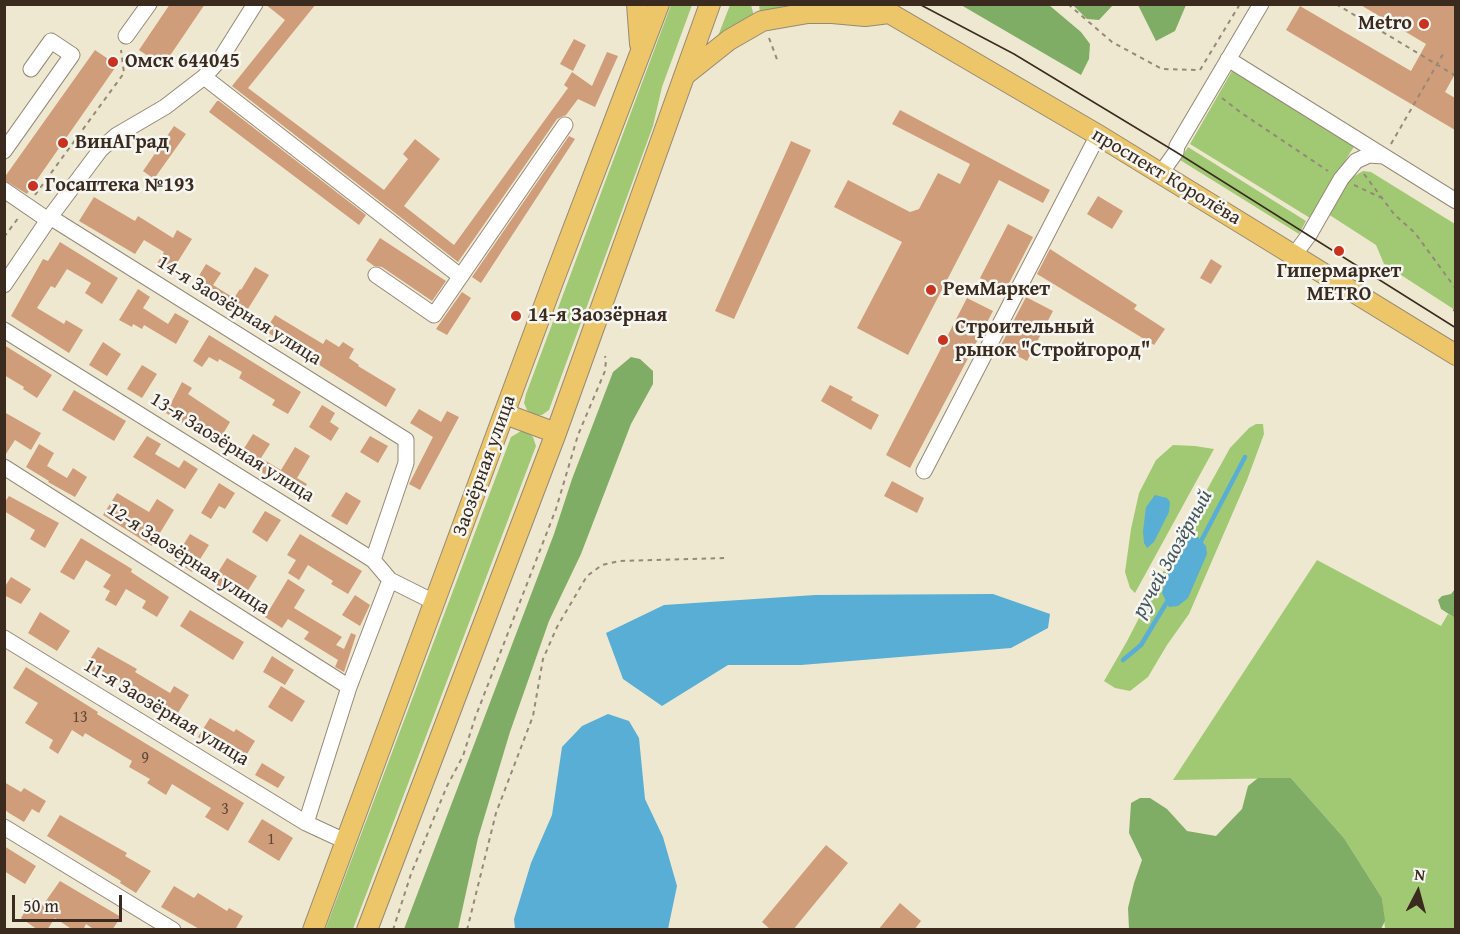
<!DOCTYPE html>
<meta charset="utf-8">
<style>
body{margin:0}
#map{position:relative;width:1460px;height:934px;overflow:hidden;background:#efe8d0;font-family:"Gentium Book Plus",serif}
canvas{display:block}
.frame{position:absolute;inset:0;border:6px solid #3b2a1e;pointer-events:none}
.north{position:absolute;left:1388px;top:862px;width:60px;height:60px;-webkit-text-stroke:4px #f6f6f2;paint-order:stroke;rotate:6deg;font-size:16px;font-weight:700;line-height:24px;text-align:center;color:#3b2a1e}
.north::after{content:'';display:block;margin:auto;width:21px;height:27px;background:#3b2a1e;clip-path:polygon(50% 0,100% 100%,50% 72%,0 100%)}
.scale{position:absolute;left:12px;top:895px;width:110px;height:27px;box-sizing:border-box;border:3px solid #3b2a1e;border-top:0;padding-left:8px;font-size:18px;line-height:21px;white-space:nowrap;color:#3b2a1e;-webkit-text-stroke:4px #f6f6f2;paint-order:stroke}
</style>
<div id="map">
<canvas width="1460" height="934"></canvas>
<div class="frame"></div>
<div class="north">N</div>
<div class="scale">50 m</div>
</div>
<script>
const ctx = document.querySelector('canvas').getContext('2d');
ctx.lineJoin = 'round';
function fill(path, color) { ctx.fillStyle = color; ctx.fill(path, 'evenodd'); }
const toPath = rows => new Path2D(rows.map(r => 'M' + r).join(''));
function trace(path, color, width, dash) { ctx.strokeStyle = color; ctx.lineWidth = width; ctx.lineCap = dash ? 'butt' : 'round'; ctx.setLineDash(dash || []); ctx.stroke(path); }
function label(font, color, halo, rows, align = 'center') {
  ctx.font = font + ' "Gentium Book Plus",serif'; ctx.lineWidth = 5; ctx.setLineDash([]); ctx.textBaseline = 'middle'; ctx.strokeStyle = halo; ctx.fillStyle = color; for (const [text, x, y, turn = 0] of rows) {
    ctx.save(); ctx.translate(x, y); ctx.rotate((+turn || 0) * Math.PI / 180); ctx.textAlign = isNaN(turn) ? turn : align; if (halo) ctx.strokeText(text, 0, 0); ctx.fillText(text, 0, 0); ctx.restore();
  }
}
fill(toPath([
 [839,4,760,13,759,5],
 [671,5,692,5,662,87,653,126,549,410,542,415,533,415,527,410,524,403,526,394],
 [730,5,751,5,754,16,718,36],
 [1232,71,1355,145,1310,218,1190,144],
 [1188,147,1306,221,1299,234,1180,160],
 [1363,171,1371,172,1455,224,1455,310,1384,264,1376,245,1328,214,1351,178],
 [1256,424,1263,424,1264,434,1247,480,1189,614,1167,645,1148,677,1130,691,1115,688,1104,681,1126,643,1188,524,1230,448,1249,428],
 [521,431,528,432,533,437,536,446,353,929,325,930,511,437],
 [1173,445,1195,446,1214,449,1135,593,1130,588,1125,572,1131,529,1139,493,1156,460],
 [1317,560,1441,626,1448,614,1455,618,1455,929,1385,929,1382,898,1344,838,1291,778,1173,780]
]), '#a1c974');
fill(toPath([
 [961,5,1049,5,1081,32,1090,44,1089,59,1081,75],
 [1073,5,1113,5,1099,20,1087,19],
 [1138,5,1186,5,1175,31,1156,41],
 [631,357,640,359,653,371,653,384,631,424,581,554,549,621,510,732,478,838,458,929,404,929,554,534,572,479,613,372],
 [1455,589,1455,618,1441,609,1438,600,1442,596,1451,594],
 [1258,778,1291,778,1344,838,1382,898,1385,921,1381,929,1129,929,1128,908,1134,883,1142,860,1129,833,1131,803,1140,798,1150,798,1167,809,1187,831,1216,836,1242,809,1248,786]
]), '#80ad66');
fill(toPath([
 [1155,495,1167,498,1170,502,1169,512,1154,542,1147,548,1144,543,1143,531,1146,507],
 [1196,535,1206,546,1207,554,1188,598,1178,606,1169,607,1162,593,1175,549,1186,538],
 [993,594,1050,614,1048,628,1011,648,801,665,728,665,662,706,623,679,606,633,664,605,815,595],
 [608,714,629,721,639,738,645,799,663,837,677,886,668,929,515,929,514,919,531,863,552,815,562,747,582,726]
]), '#58aed4');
trace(toPath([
 [1199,545,1245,457],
 [1123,660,1141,645,1170,597]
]), '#58aed4', 4.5);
fill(toPath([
 [170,4,205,4,163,66,139,50],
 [265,4,316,4,248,88,384,190,408,159,403,154,415,139,440,159,404,206,454,245,568,88,564,85,572,72,592,86,607,52,618,56,595,107,578,99,566,115,557,119,458,262,232,86,285,20],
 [1359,4,1455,4,1455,74,1445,92,1455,98,1455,130,1286,30,1300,6,1411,71,1426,44],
 [574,39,586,45,573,71,560,64],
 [95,50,117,65,27,194,4,180,4,178],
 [217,101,219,101,366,215,359,225,209,112],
 [900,110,1050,190,1043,203,999,180,908,355,857,328,902,242,834,207,848,180,910,212,919,209,938,173,960,184,970,164,892,124],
 [174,126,186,134,154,179,143,171],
 [569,136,575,139,481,283,472,277],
 [791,141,811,150,734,319,715,311],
 [1098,196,1123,211,1112,229,1087,214],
 [94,197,135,221,138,216,173,238,177,230,192,239,170,274,156,265,164,252,144,240,135,254,79,221],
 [1008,224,1033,237,1005,291,980,278],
 [380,238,446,281,432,301,382,267,374,266,366,260],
 [60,242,118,278,102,304,85,293,91,283,67,269,55,288,51,286,37,308,64,324,66,320,83,330,69,353,11,316,43,259,48,261],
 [1050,249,1137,305,1134,309,1165,329,1154,345,1037,274],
 [1211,259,1222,266,1211,284,1200,278],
 [206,264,221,273,213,285,234,298,240,289,241,290,255,267,269,275,243,317,191,289],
 [138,289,150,297,143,308,168,324,175,313,189,321,176,344,144,325,142,329,133,324,132,327,119,320],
 [462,292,471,298,447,335,436,329],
 [1026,297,1053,311,1027,361,1000,347],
 [967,298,993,311,910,468,886,455],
 [275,315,323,344,326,339,339,347,343,342,354,349,349,358,359,365,358,366,396,389,386,407,265,331],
 [209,335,301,392,288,414,272,405,275,400,239,378,242,372,219,359,218,362,209,357,202,367,193,361],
 [103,342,121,354,107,376,89,365],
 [4,345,52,375,37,398,23,389,24,387,4,375],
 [142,365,157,374,142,398,127,389],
 [182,382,192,388,188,394,230,422,217,444,166,413],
 [830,385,853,397,851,400,879,415,871,430,821,401],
 [74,390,126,421,114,441,62,410],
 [322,405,335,413,330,422,339,428,331,441,309,427],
 [419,409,441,422,447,411,459,417,420,490,409,484,433,437,410,423],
 [4,412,41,433,31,450,15,440,4,457],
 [253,434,270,444,261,458,281,470,295,447,310,456,297,478,307,484,300,495,238,458],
 [147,436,161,444,155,454,179,468,184,460,198,469,185,489,133,457],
 [370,436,388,446,378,463,360,452],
 [39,444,54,453,47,466,67,478,73,468,87,477,75,497,48,482,49,481,26,467],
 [892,481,924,498,917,513,884,496],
 [219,483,235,493,225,509,219,506,211,519,201,513],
 [346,492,361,501,347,525,331,516],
 [117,493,149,512,157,499,174,510,152,546,103,515],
 [9,496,59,523,45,548,30,539,35,530,4,511,4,503],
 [265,511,281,520,267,542,252,532],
 [190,534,209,545,192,572,174,560],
 [300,534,362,571,348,594,331,584,333,581,308,565,299,580,288,573,296,560,287,555],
 [81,538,132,569,131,572,169,597,157,617,142,608,146,601,126,589,116,606,105,600,110,591,103,587,111,575,86,560,74,580,60,572],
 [227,558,257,576,242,600,212,582],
 [11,577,31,589,21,604,4,595,4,588],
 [288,579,305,590,294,608,342,637,336,645,344,649,351,633,356,635,344,672,335,667,338,660,304,639,309,632,288,619,282,628,265,617],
 [355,595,370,605,360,626,342,615],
 [190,610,244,642,233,660,180,626],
 [40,612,70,631,57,651,28,633],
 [98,647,137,669,135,672,170,693,174,686,189,695,173,721,129,696,132,689,100,670,98,675,85,667],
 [272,656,294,670,285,685,263,672],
 [26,667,98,712,97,714,244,803,228,831,205,817,211,808,172,784,166,795,147,783,150,779,129,767,132,761,85,733,83,737,72,730,58,754,49,748,53,740,25,723,38,703,13,688],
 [281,686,305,701,292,722,268,707],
 [210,718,234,732,236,729,255,741,242,762,198,737],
 [262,763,285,777,278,788,255,775],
 [4,782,21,792,24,788,46,801,39,813,32,809,24,822,9,813,4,809],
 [60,815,127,853,125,856,151,871,136,893,120,883,121,881,47,836],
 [262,819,293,838,279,861,248,842],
 [826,845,848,863,793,930,771,930,762,922],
 [4,846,36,866,25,884,4,871],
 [60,881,121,917,112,930,95,930,86,924,83,930,73,930,55,918,47,930,38,930,21,918,33,898,43,905],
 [174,886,194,898,198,893,227,911,229,908,243,916,235,930,201,930,161,907],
 [900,903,921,921,914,930,878,930]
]), '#cf9d79');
const minor = toPath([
 [126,36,149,4],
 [1228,59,1456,201],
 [204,77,460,276],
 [4,151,72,55,51,41,31,69],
 [1161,173,1176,152,1177,146,1261,4],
 [4,190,48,220],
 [50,217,406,440,406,463,373,560],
 [1294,255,1309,235,1341,179,1356,161,1369,155,1383,156],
 [376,275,434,315,565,125],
 [4,285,50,217,101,149,117,135,165,107,204,77,221,58,255,4],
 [4,330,373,560,390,580,434,602],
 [4,467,349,687],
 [924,471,1098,135],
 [4,638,306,823,347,842],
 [306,823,349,687,390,580],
 [4,827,173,930]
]);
const major = toPath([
 [637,4,640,44],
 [874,4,1098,135,1456,355],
 [685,75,729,40,762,21,808,13,832,13,865,16,889,13],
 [505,414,556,433],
 [313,930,554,279,659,4],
 [367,930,556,433,710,4]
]);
trace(minor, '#958977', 17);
trace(major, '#958977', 22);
trace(toPath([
 [1068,4,1112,42,1162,69,1200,70],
 [1336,4,1456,76],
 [769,38,778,62],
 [1200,70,1240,4],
 [1222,98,1240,112,1328,171],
 [1391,144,1443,54],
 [1364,174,1394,214,1415,233,1456,289],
 [1354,185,1384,199],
 [35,195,124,73,121,50],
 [4,237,19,217],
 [1453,310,1456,311],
 [393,930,411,874,447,786,463,756,475,718,556,509,578,435,605,371,606,360,605,356],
 [467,930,496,813,533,716,543,659,557,627,587,576,602,565,620,561,727,558]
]), '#958977', 2, [4.5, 4.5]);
trace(minor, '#fff', 15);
trace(major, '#ecc669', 20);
trace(toPath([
 [919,4,1014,54,1176,152,1456,328]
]), '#3b2a1e', 1.5);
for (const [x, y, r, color] of [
 [1424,24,6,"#c8321e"],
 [113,62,6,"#c8321e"],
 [63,143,6,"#c8321e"],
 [33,186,6,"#c8321e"],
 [1339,251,6,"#c8321e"],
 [931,290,6,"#c8321e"],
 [516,316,6,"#c8321e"],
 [943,340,6,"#c8321e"]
]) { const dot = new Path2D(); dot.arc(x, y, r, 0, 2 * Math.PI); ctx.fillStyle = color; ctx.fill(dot); trace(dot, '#f6f6f2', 2); }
label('16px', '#604735', null, [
 ["13",80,718],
 ["9",145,759],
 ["3",225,810],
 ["1",271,840]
]);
label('bold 20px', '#3b2a1e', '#f6f6f2', [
 ["Metro",1412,24,"right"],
 ["Омск 644045",125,62],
 ["ВинАГрад",75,143],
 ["Госаптека №193",45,186],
 ["Гипермаркет",1339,272,"center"],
 ["METRO",1339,295,"center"],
 ["РемМаркет",943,290],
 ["14-я Заозёрная",528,316],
 ["Строительный",955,328],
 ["рынок \"Стройгород\"",955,351]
], 'left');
label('20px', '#3b2a1e', '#f6f6f2', [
 ["проспект Королёва",1166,177,31],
 ["14-я Заозёрная улица",239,311,32],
 ["13-я Заозёрная улица",232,448,32],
 ["Заозёрная улица",485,466,-70],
 ["12-я Заозёрная улица",188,559,33],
 ["11-я Заозёрная улица",166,713,31]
]);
label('italic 21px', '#45585e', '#f6f6f2', [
 ["ручей Заозёрный",1173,554,-61]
]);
</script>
